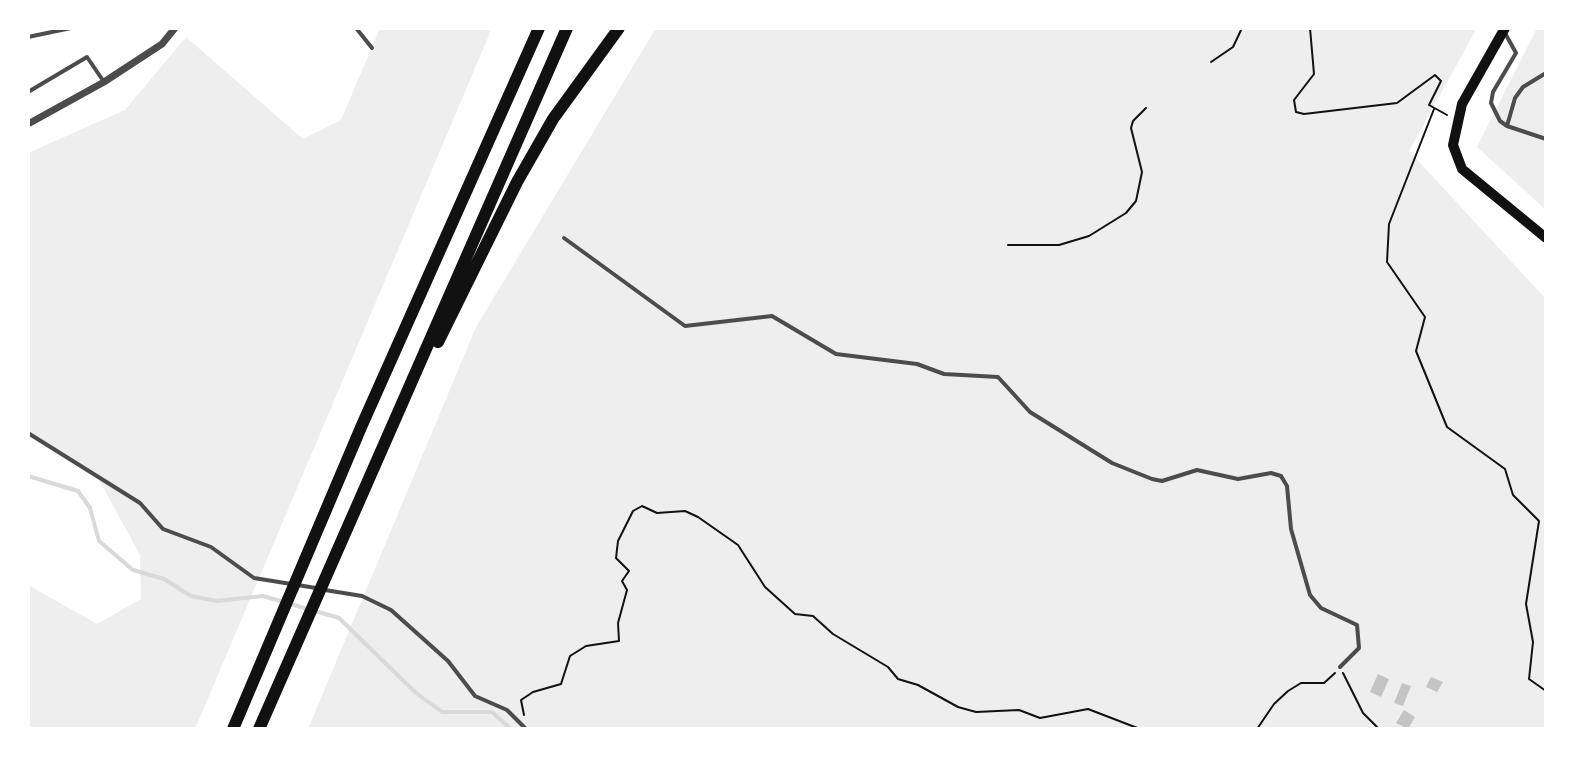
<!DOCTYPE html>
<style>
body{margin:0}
#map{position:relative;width:1574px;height:757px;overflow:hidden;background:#fff;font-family:"Source Sans 3",sans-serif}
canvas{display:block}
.frame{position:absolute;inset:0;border:30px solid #fff;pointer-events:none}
</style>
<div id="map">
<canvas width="1574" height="757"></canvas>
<div class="frame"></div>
</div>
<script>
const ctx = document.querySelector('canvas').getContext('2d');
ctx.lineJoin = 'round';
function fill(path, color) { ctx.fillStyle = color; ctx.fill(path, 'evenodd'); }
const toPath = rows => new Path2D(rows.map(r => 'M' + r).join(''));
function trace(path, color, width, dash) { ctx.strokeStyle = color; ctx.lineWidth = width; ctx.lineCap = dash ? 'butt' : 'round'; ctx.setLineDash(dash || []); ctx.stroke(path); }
fill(toPath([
 [380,28,492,28,195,729,28,729,28,585,97,624,141,599,140,555,98,478,28,433,28,153,125,110,186,37,303,139,341,120],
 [656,28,1477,28,1409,151,1546,299,1546,729,308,729,476,327],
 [1537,28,1546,28,1546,210,1477,147]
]), '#eee');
trace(toPath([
 [28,476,78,491,90,508,99,541,133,570,164,579,191,596,217,601,263,596,339,618,416,693,442,712,492,712,511,729]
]), '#d9d9d9', 4);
fill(toPath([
 [1378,674,1389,679,1381,697,1370,692],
 [1431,677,1443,682,1437,692,1426,687],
 [1402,683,1411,686,1403,706,1394,703],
 [1404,710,1415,717,1408,729,1396,723]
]), '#c4c4c4');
trace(toPath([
 [1310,28,1314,74,1294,100,1296,112,1304,114,1397,103,1435,75,1441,81,1429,105,1447,115],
 [1211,62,1233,47,1242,28],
 [1434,109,1389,224,1387,262,1425,317,1416,351,1447,427,1505,469,1513,495,1539,521,1526,604,1533,642,1529,679,1546,691],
 [1008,245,1059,245,1089,236,1126,213,1136,201,1142,172,1131,128,1133,121,1146,108],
 [1343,673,1363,713,1379,729],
 [524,715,521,700,533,692,561,684,570,656,586,646,619,641,618,623,627,590,622,581,629,571,616,558,618,541,633,511,642,506,657,513,685,511,698,517,738,545,765,587,795,614,813,616,833,634,888,667,898,679,918,685,958,707,976,712,1019,710,1040,718,1088,709,1140,729],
 [1257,729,1274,704,1288,691,1301,683,1324,683,1335,673]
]), '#111', 2);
trace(toPath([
 [356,28,372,48],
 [1505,33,1516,53,1493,92,1491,103,1500,121,1507,126,1515,98,1523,87,1546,73],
 [28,37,71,28],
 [28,92,87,57,104,82],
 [1507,126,1546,139],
 [564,238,685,326,772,316,836,354,917,364,944,374,998,377,1030,412,1112,463,1152,479,1162,481,1197,470,1238,479,1271,473,1281,476,1287,486,1291,529,1310,595,1321,608,1357,625,1359,648,1340,667],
 [28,433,140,503,163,529,211,547,254,578,316,588],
 [325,590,362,596,391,610,448,661,475,696,507,710,526,729]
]), '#4c4c4c', 4);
trace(toPath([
 [28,124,104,82,162,44,175,28]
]), '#4c4c4c', 7);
trace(toPath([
 [1505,28,1462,104,1453,145,1462,169,1546,238]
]), '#111', 10);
trace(toPath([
 [438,342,517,182,553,119,619,28],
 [233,729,362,425,539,28],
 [259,729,567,28]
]), '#111', 12);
</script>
